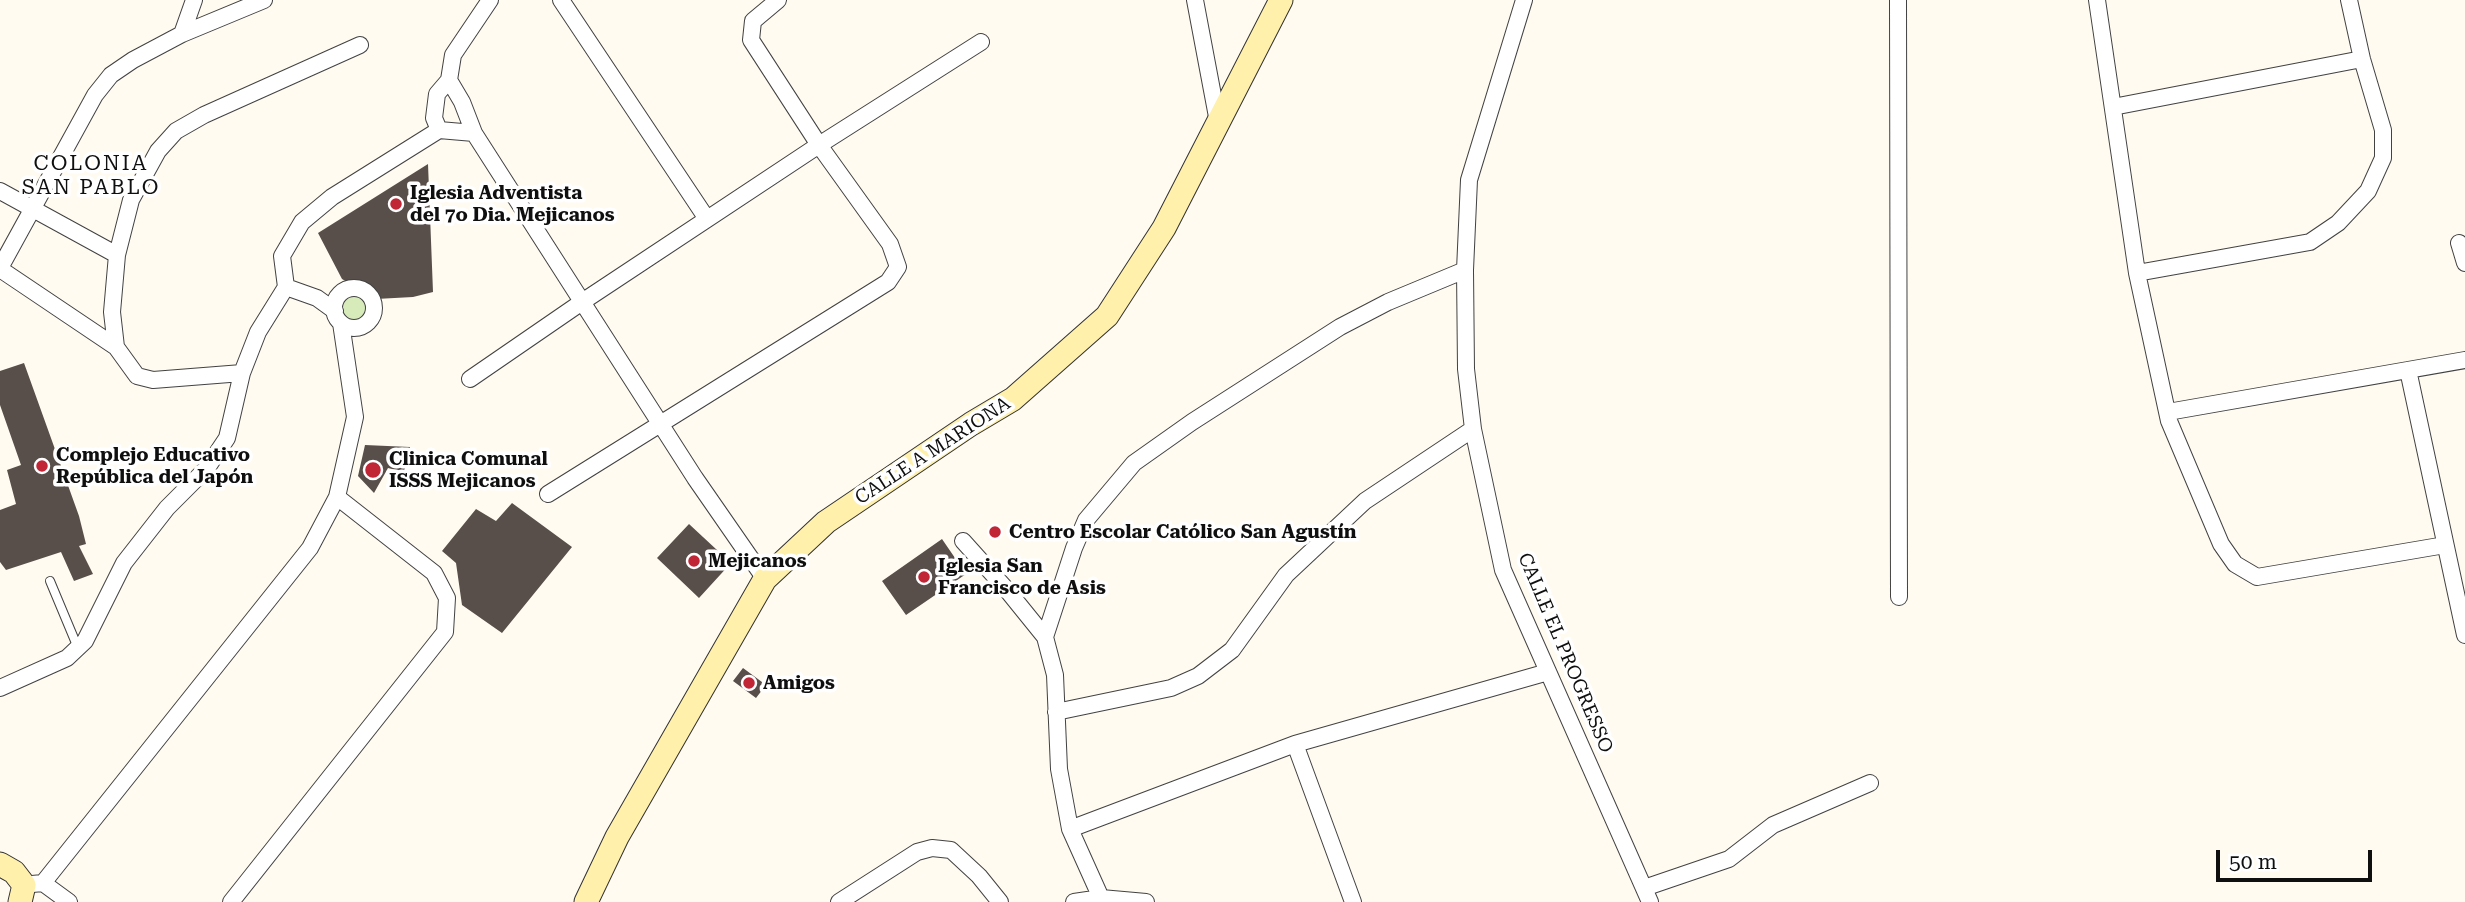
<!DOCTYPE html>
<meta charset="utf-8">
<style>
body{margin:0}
#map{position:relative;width:2465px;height:902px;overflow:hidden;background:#fffbf1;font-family:"Roboto Serif",serif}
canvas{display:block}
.scale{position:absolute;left:2216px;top:850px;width:156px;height:32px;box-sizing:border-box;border:4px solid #0f0f0f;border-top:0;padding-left:9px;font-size:21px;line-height:24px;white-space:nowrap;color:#0f0f0f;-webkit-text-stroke:5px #fff;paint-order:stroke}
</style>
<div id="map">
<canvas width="2465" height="902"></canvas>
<div class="scale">50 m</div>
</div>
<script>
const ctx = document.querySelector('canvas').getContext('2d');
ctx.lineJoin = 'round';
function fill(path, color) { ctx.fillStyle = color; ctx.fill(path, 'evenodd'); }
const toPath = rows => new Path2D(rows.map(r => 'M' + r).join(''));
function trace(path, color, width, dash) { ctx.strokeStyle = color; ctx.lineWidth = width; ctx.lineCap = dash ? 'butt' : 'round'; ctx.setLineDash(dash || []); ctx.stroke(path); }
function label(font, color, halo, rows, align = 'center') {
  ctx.font = font + ' "Roboto Serif",serif'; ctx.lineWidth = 7; ctx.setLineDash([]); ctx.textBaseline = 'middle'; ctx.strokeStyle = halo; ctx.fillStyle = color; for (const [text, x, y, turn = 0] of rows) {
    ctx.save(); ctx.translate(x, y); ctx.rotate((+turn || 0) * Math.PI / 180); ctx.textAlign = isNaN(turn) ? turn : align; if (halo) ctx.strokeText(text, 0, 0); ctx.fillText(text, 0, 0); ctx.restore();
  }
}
fill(toPath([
 '342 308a14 14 0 1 1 28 0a14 14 0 1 1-28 0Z'
]), '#d6eaba');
fill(toPath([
 [428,164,433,292,413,297,376,299,342,279,318,233],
 [24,363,79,516,86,544,79,546,93,574,74,581,61,552,6,570,0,562,0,510,16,504,7,470,21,465,0,405,0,371],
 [365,445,410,447,404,472,388,468,374,493,358,476],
 [512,503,572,547,502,633,462,605,456,563,442,551,476,509,496,521],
 [689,524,731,563,699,598,657,558],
 [942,539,966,574,906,615,882,581],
 [743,668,766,685,756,698,733,681]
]), '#584f4b');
const lane = toPath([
 [50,581,78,648]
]);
const street = toPath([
 [490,0,453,55,449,80,462,102,474,133,695,478,765,579],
 [561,0,707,219],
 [1195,0,1218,122],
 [1524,0,1469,180,1465,270,1466,369,1473,429,1503,570,1650,902],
 [1898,0,1899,597],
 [2097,0,2137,273,2169,421,2221,544,2235,564,2257,577,2445,545],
 [182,34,264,0],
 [2113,107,2362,59],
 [439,130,434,118,437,94,449,80],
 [0,191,117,255],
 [2459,243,2465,263],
 [0,268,95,95,111,75,133,60,182,34,194,0],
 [0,269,116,347],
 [2137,273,2310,242,2338,223,2368,191,2383,158,2383,130,2362,59,2349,0],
 [286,287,317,298,335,311],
 '334 308a20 20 0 1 1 40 0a20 20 0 1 1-40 0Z',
 [2408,370,2465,635],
 [242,373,153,380,137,376,116,347,112,312,117,255,131,200,158,151,176,131,204,115,360,45],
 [470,379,582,302,819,145,981,42],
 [2168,412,2465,360],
 [548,494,888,282,898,267,890,244,819,145,751,40,753,21,778,0],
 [963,541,1007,590,1045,637,1055,675,1059,769,1070,829,1101,898],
 [1045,637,1074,548,1086,520,1134,463,1192,422,1340,327,1388,302,1465,270],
 [0,688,67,658,85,641,124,563,167,508,207,468,227,438,242,373,258,332,286,287,282,256,302,222,332,197,439,130,474,133],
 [1056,712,1171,688,1198,676,1232,650,1286,575,1365,501,1473,429],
 [1295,744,1548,672],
 [1070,829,1295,744,1353,902],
 [43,883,310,548,337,497,355,417,341,323],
 [32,884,43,883,69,902],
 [1644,888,1729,859,1773,825,1870,783],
 [231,902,445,632,447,598,434,573,337,497],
 [839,902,917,852,932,848,951,850,979,876,1000,902],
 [1074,902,1101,898,1146,902]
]);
const secondary = toPath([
 [0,864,14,872,24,885,20,902],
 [586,902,617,837,765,579,826,522,971,424,1013,399,1107,316,1164,228,1281,0]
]);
trace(lane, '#424242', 10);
trace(street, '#424242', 18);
trace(secondary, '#313131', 25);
trace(lane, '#fff', 8);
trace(street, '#fff', 16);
trace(secondary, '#fff0ac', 23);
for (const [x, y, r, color] of [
 [396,204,7,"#c12637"],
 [42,466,7,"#c12637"],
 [373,470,9,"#c12637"],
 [995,532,7,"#c12637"],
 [694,561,7,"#c12637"],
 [924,577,7,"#c12637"],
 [749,683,7,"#c12637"]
]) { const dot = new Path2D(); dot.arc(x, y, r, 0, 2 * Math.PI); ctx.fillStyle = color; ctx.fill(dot); trace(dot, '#fff', 2.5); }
label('bold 19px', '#0f0f0f', '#fff', [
 ["Iglesia Adventista",410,193],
 ["del 7o Dia. Mejicanos",410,215],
 ["Complejo Educativo",56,455],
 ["República del Japón",56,477],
 ["Clinica Comunal",389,459],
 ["ISSS Mejicanos",389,481],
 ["Centro Escolar Católico San Agustín",1009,532],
 ["Mejicanos",708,561],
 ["Iglesia San",938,566],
 ["Francisco de Asis",938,588],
 ["Amigos",763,683]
], 'left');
label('19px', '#0f0f0f', '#fff', [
 ["CALLE A MARIONA",933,451,-33],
 ["CALLE EL PROGRESSO",1565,653,67]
]);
ctx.letterSpacing = '2px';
label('21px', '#0f0f0f', '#fff', [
 ["COLONIA",91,164],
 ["SAN PABLO",91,188]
]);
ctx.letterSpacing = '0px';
</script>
